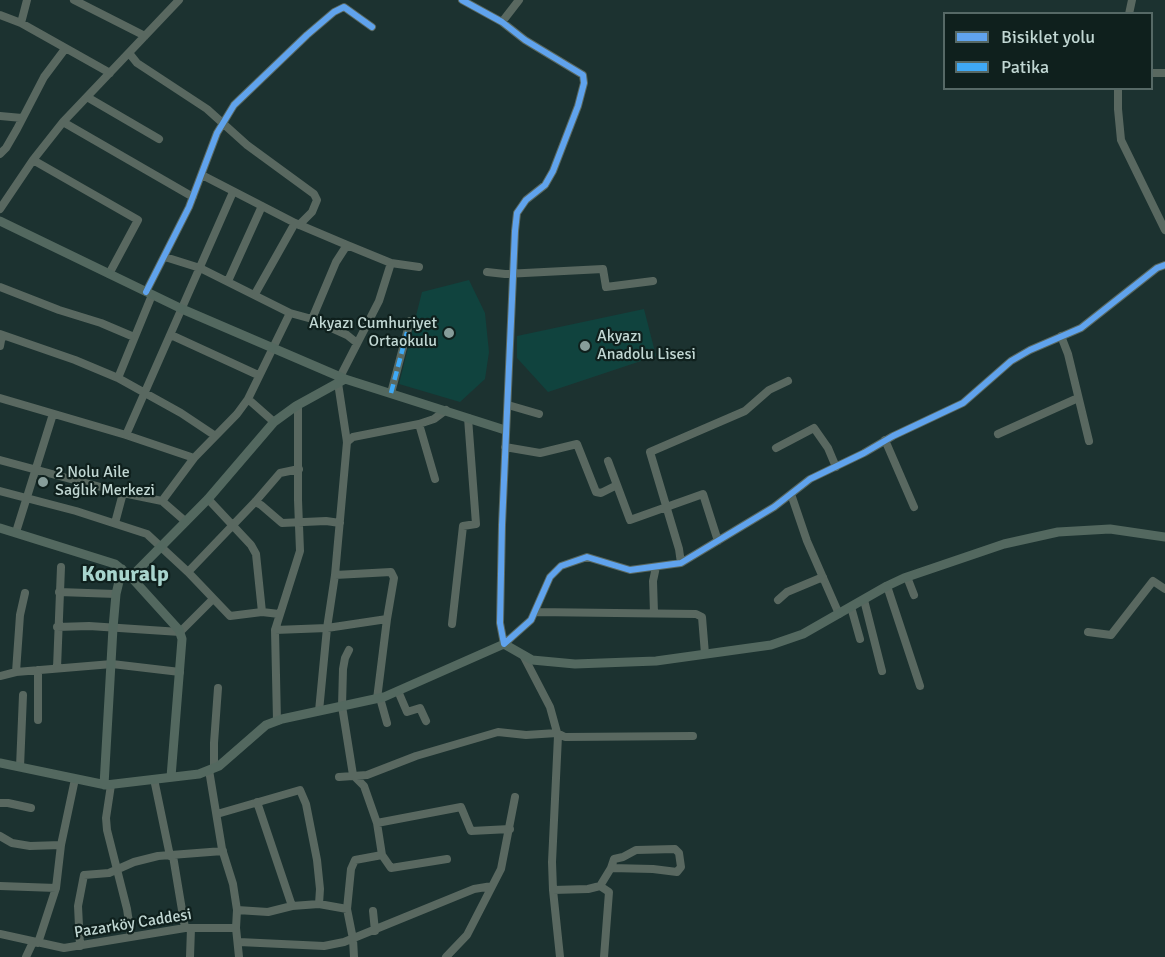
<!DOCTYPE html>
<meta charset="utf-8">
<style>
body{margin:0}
#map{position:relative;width:1165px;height:957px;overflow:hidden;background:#1c3230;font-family:Signika,sans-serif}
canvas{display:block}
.legend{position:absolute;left:943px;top:12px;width:210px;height:78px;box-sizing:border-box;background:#0f201d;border:2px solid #566966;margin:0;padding:8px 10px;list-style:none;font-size:18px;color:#c1d7d3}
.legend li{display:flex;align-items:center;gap:12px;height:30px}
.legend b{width:30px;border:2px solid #566966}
</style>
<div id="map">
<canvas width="1165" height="957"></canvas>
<ul class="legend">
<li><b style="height:8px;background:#60a3ed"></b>Bisiklet yolu</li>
<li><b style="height:8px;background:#3fa9f5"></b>Patika</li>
</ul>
</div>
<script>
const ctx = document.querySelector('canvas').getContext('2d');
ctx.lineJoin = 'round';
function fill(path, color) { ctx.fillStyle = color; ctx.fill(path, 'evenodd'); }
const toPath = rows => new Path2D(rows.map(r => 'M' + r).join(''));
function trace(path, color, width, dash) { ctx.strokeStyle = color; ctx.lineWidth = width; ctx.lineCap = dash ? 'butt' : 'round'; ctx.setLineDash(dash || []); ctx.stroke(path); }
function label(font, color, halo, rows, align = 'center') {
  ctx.font = font + ' Signika,sans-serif'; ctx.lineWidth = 4.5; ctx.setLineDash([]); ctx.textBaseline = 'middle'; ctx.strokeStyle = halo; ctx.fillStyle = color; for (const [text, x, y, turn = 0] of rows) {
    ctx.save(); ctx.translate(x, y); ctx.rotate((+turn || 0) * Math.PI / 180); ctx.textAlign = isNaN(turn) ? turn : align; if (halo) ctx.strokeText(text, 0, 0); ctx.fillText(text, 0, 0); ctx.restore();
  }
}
fill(toPath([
 [469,280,485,313,489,352,485,379,460,402,399,384,422,292],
 [644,309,656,356,548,392,517,358,517,336]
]), '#10433e');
trace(toPath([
 [74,0,145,36],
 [462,0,502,22,525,40,583,75,584,83,578,106,553,171,545,185,526,200,517,213,515,231,502,525,500,623,504,644,531,620,550,577,561,566,587,557,630,570,681,563,774,507,810,479,864,453,893,436,963,403,1011,361,1030,350,1081,328,1157,268,1165,265],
 [1129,14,1132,0],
 [0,15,21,23,110,73],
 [502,22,519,0],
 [21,23,27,0],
 [129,53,137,63,207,109,247,145,314,194,317,200,312,212,299,225],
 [1152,73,1165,73],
 [1118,88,1118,109,1121,140,1165,230],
 [87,97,159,139],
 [0,116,22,118],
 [63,122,193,197],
 [0,154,6,148,17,129,44,77,65,49],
 [33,160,138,220,109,274],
 [202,175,295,223,347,245,391,263,419,267],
 [0,209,33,160,63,122,179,0],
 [165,257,200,268,290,313,312,319,347,335,357,343],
 [487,272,505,274,603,269,606,287,653,281],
 [228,281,262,206],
 [0,287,59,310,101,323,134,337],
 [146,292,189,207,217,133,234,105,307,35,334,12,344,7,372,27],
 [255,294,295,223],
 [312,319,336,262,347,245],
 [0,334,75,360,118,378,181,413,214,435],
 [171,335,258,375],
 [1061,336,1068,354,1089,441],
 [0,346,2,335],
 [340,377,379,301,391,263],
 [118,378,152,295],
 [391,393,410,321],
 [0,398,126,435,194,458],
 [248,399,274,422],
 [508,405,539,414],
 [419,424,435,479],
 [998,434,1078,398],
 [126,435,233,192],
 [885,440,914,507],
 [347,442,353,437,419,424,434,419,446,410],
 [505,447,540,453,577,444,596,492,601,493,617,485],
 [776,448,814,428,828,448,836,467],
 [0,460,123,493,162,501,185,521],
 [608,461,630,520,703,494,718,541],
 [0,491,76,511,147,534,188,572,230,616,262,612,279,614],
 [791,494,807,541,839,614],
 [208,499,251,545,256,554,262,612],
 [162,501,194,458,237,414,248,399,290,313],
 [255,502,261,505,282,523,326,521,340,523],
 [115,523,123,493],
 [16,532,53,414],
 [681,563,679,549,650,452,745,411,769,390,788,381],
 [188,572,255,502,280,473,299,469],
 [907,577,914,595],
 [887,586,920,686],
 [59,592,116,594],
 [778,600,787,592,823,577],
 [864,600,882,671],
 [851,607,860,639],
 [535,612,696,614,702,617,705,654],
 [654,613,653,581,656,567],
 [452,624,463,526,476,524,468,418],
 [57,627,89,626,180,632,213,599],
 [275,630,327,628,387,619,394,578,391,572,335,575],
 [1088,632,1111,635,1153,581,1165,589],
 [349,650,345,658,343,669,342,706,353,775,364,786,377,823,382,855,391,868,447,859],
 [523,655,550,707,558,736,552,862,553,890,560,957],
 [57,668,61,567],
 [38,670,38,720],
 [16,672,20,615,25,593],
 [0,676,16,672,112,664,180,672],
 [398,691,407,712,420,708,426,721],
 [380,698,387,723],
 [377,699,387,619],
 [319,711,327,628,335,575,347,442,338,383],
 [277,721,275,630,300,551,298,500,298,405],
 [20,767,23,695],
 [214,768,214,743,218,688],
 [209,770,222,849,233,884,237,910,236,928,239,957],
 [339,777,367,775,416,756,498,732,526,735,557,733,565,737,693,736],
 [154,779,170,856],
 [111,785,106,818,107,830,127,909,131,936],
 [257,802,292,906],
 [0,803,8,803,31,808],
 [217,814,300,790,306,804,317,860,320,889,319,904],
 [377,823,461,807,471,831,510,829],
 [0,836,12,843,30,846,61,845],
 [173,856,185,928],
 [0,886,56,888],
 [600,886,609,892,604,957],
 [553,890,588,889,600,886,611,868,614,859,623,857,636,850,675,849,679,853,681,867,677,872,653,869,611,868],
 [237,910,268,912,292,906,319,904,347,909],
 [373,911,375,931],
 [0,934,64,948,185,928,236,928],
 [239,942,324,946,344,942,474,889,492,886],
 [38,943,56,888,61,845,75,779],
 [80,946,78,906,84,875,109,873,134,862,158,856,223,851],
 [26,957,33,942],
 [190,957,191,928],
 [354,957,353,939,347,909,351,869,355,860,382,855],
 [446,957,467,935,501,869,515,797]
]), '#596860', 8);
trace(toPath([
 [0,221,182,309,345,379,505,430],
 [0,528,115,564,131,577,179,630,182,639,171,777],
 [131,577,208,499,274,422,296,406,345,379],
 [0,763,106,785,199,774,219,766,266,725,282,719,384,697,504,644,532,660,575,664,656,661,771,645,803,634,887,586,904,578,1004,544,1058,532,1110,529,1165,537],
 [104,785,113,628,116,594,122,569]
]), '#53685f', 9);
trace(toPath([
 [391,393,410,321]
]), '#3fa9f5', 4.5, [9, 4.5]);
trace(toPath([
 [462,0,502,22,525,40,583,75,584,83,578,106,553,171,545,185,526,200,517,213,515,231,502,525,500,623,504,644,531,620,550,577,561,566,587,557,630,570,681,563,774,507,810,479,864,453,893,436,963,403,1011,361,1030,350,1081,328,1157,268,1165,265],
 [146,292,189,207,217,133,234,105,307,35,334,12,344,7,372,27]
]), '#60a3ed', 6);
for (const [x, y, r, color] of [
 [449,333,6,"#879d9a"],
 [585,346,6,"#879d9a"],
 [43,482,6,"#879d9a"]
]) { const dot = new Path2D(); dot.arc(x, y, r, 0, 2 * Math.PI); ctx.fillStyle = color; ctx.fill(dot); trace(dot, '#0f201d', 2); }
label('16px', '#c1d7d3', '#0f201d', [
 ["Akyazı Cumhuriyet",437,324,"right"],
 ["Ortaokulu",437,342,"right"],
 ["Akyazı",597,337],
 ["Anadolu Lisesi",597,355],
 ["2 Nolu Aile",55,473],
 ["Sağlık Merkezi",55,491]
], 'left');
label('16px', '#c1d7d3', '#0f201d', [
 ["Pazarköy Caddesi",133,924,-9]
]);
label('bold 22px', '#a8d4cd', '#0f201d', [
 ["Konuralp",125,575]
]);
</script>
